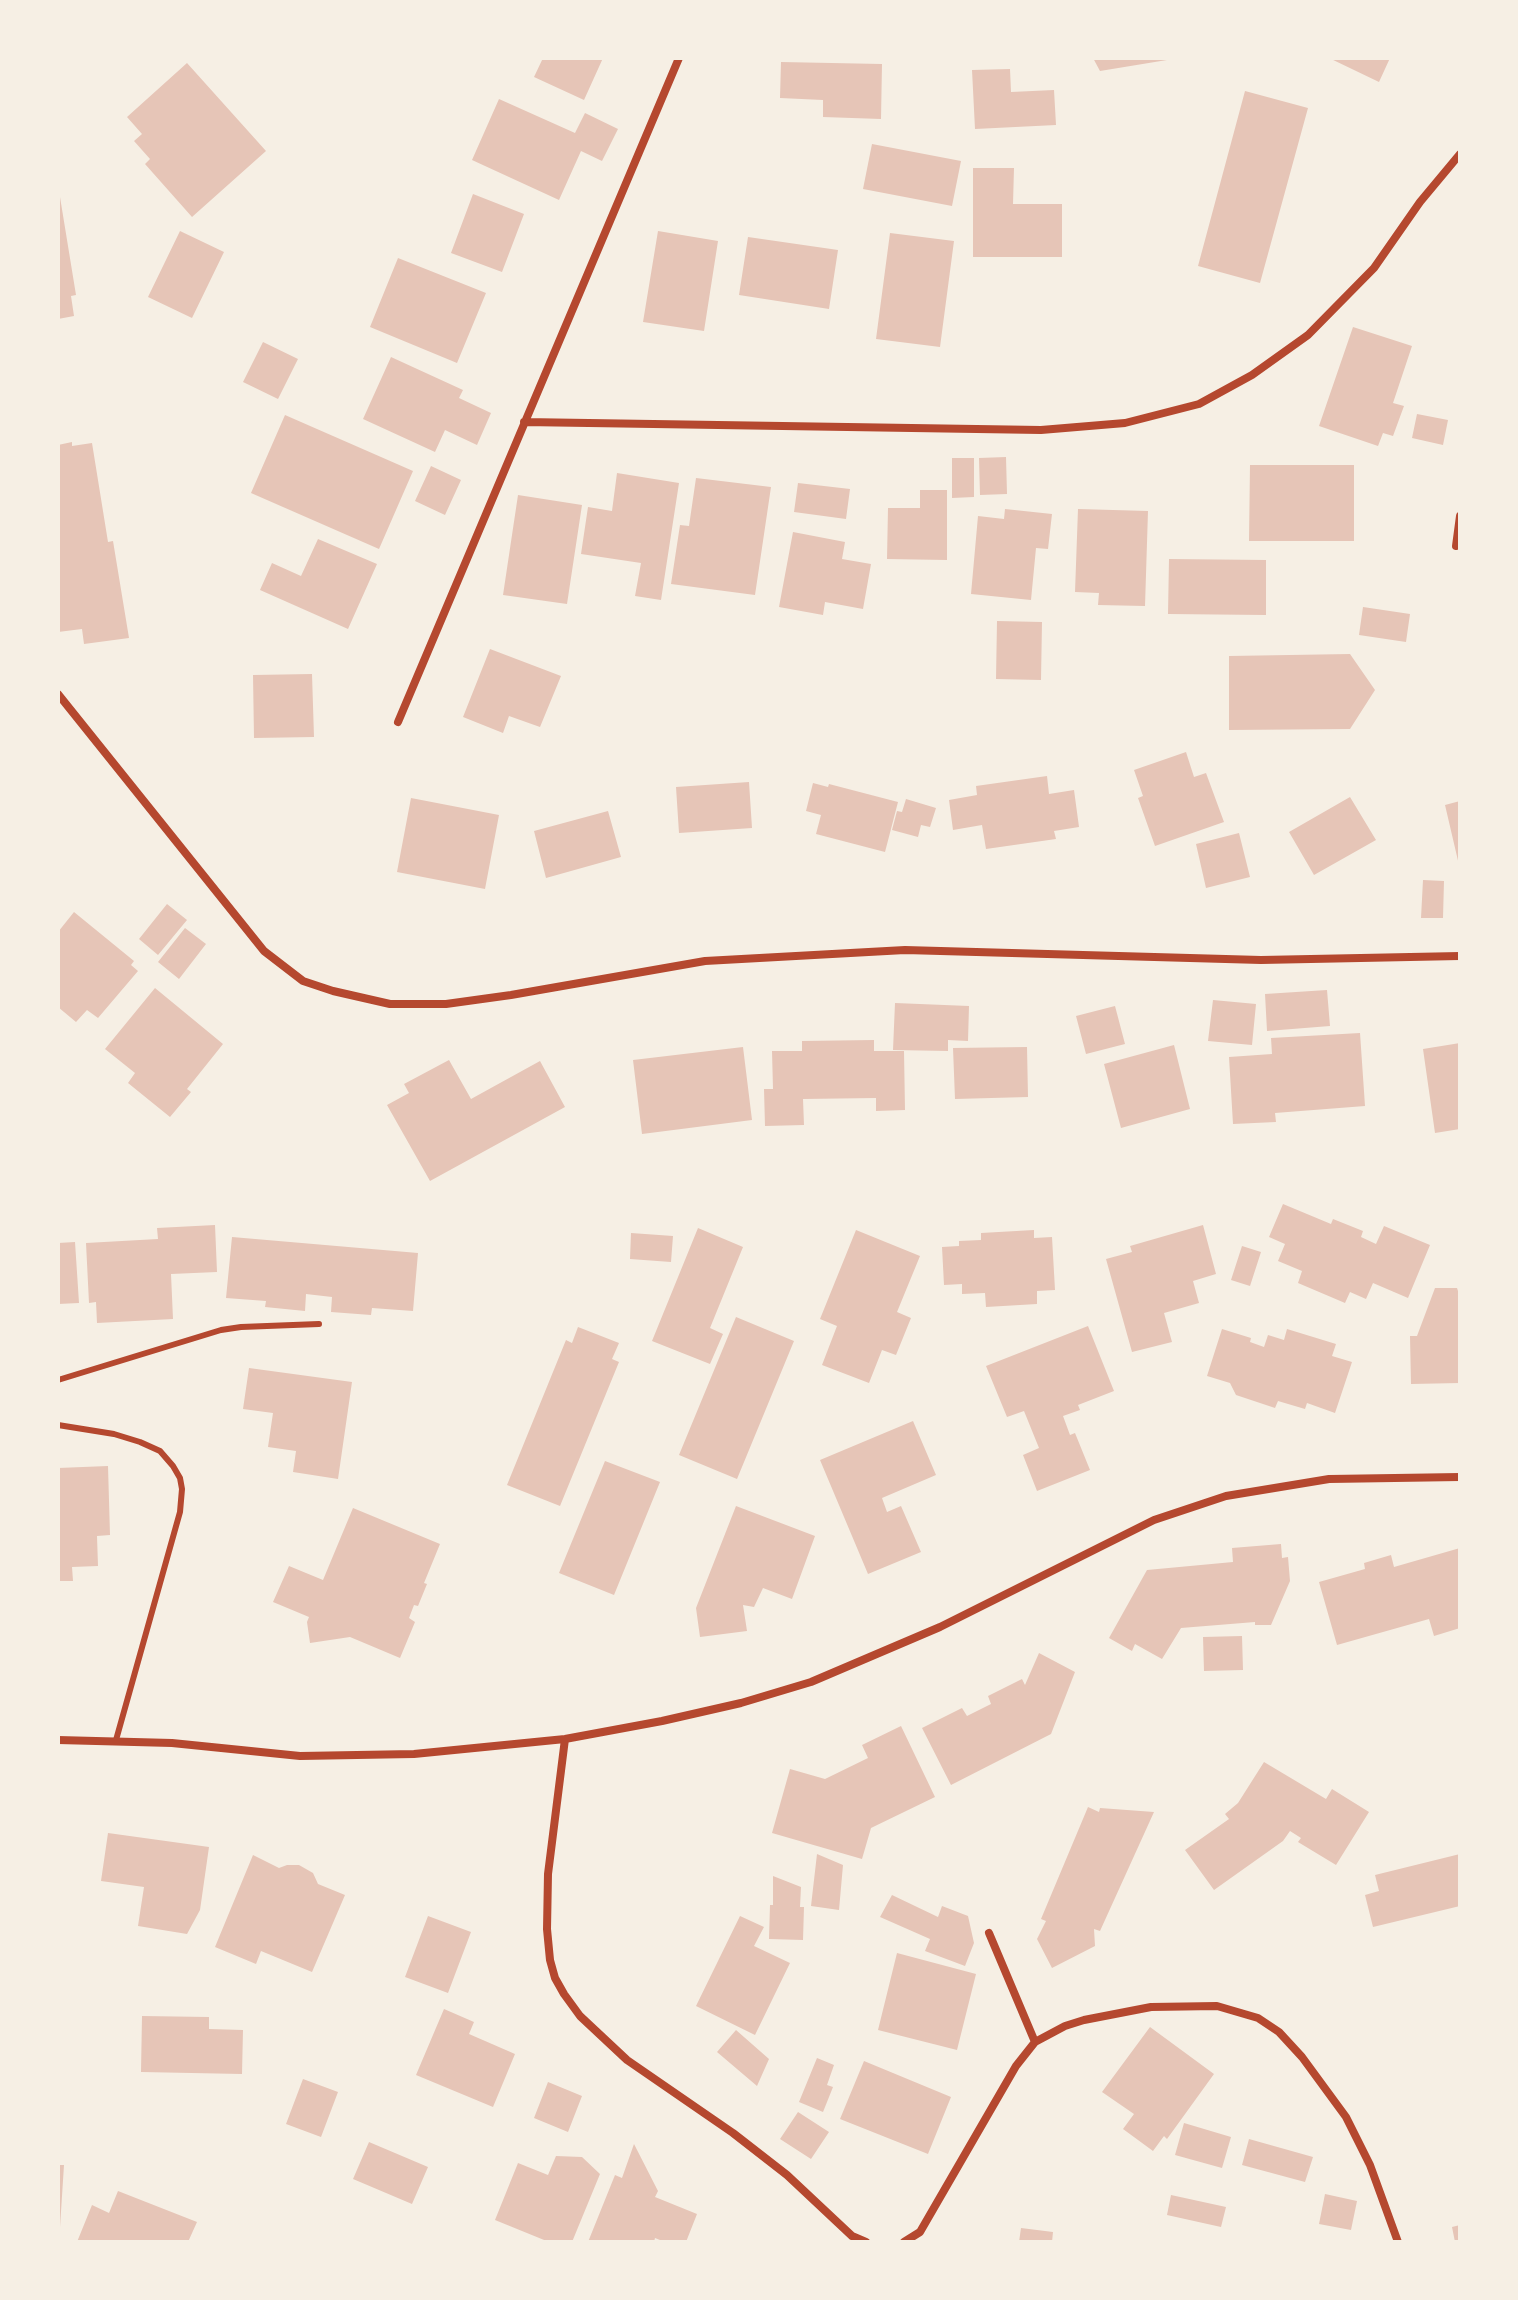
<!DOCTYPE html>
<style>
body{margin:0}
#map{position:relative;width:1518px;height:2300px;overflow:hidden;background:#f6efe4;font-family:"IBM Plex Sans",sans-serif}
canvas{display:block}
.frame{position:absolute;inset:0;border:60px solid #f6efe4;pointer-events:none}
</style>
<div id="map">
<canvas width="1518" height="2300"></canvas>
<div class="frame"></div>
</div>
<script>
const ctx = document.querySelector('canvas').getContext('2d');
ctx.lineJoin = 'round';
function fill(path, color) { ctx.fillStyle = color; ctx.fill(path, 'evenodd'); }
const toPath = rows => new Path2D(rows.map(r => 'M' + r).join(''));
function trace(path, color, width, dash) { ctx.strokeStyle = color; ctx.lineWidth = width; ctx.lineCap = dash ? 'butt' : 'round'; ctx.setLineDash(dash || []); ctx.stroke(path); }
fill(toPath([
 [543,58,603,58,584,100,534,77],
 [1093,58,1167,58,1167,60,1100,71],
 [1329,58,1390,58,1379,82],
 [781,62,882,64,881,119,823,117,823,100,780,98],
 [187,63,266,151,192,217,145,164,150,159,134,141,142,134,127,117],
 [1010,69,1011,92,1054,90,1056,125,975,129,972,70],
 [1245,91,1308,108,1260,283,1198,266],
 [499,99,575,133,585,113,618,129,602,161,581,151,559,200,472,160],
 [872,144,961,161,952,206,863,189],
 [973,168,1014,168,1013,204,1062,204,1062,257,973,257],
 [473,194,524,214,502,272,451,253],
 [58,197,60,197,76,295,71,296,74,316,58,319],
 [180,231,224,252,192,318,148,297],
 [658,231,718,241,704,331,643,322],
 [890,233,954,241,940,347,876,339],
 [748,237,838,250,829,309,739,295],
 [398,258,486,293,457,363,370,327],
 [1353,327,1412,346,1393,403,1404,406,1393,436,1383,433,1378,446,1319,426],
 [263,342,298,359,278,399,243,382],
 [391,357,463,390,459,398,491,413,477,445,445,430,435,452,363,419],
 [1417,414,1448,420,1443,445,1412,438],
 [285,415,413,471,379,549,251,493],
 [72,442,72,446,92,443,108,542,113,541,129,638,84,644,82,629,58,632,58,445],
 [1006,457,1007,494,980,495,979,458],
 [952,458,974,458,974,497,952,498],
 [1250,465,1354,465,1354,541,1249,541],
 [431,466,461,480,445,515,415,501],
 [617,473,679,483,661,600,635,596,641,563,581,554,588,507,612,511],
 [696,478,771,487,755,595,671,584,680,525,689,526],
 [798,483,850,489,846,519,794,512],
 [920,490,947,490,947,560,887,559,888,508,920,508],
 [518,495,582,505,567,604,503,595],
 [1005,509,1052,514,1048,549,1036,548,1031,600,971,594,978,516,1004,519],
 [1078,509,1148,511,1145,606,1098,605,1099,593,1075,592],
 [793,532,845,542,842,559,871,564,863,609,825,602,823,615,779,607],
 [318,539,377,564,348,629,260,590,272,563,301,576],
 [1169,559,1266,560,1266,615,1168,614],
 [1363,607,1410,614,1406,642,1359,635],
 [997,621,1042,622,1041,680,996,679],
 [490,649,561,676,540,727,509,716,503,733,463,717],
 [1350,654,1375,690,1350,729,1229,730,1229,656],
 [312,674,314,737,254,738,253,675],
 [1186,752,1194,777,1206,773,1224,822,1155,846,1138,798,1143,796,1134,770],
 [1047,776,1049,794,1074,790,1079,827,1054,831,1056,839,986,849,982,825,953,830,949,800,977,795,976,786],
 [749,782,752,828,679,833,676,787],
 [813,783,828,787,829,784,898,802,885,852,816,834,821,815,806,811],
 [1350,797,1376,840,1314,875,1289,832],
 [411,798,499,815,485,889,397,872],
 [906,799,936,808,930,827,921,825,918,837,892,830,897,811,902,812],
 [1460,801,1460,865,1459,865,1445,805],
 [608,811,621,857,546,878,534,831],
 [1239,833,1250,877,1206,888,1196,844],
 [1423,880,1444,881,1443,918,1421,918],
 [167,904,187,920,158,955,139,939],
 [74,912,134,961,131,965,138,971,98,1018,87,1010,76,1022,58,1007,58,932],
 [185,928,206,944,179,979,158,962],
 [155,988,223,1044,187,1089,191,1092,170,1117,128,1083,135,1073,105,1049],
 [1327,990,1330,1026,1267,1031,1265,994],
 [1213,1000,1256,1004,1252,1045,1208,1041],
 [895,1003,969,1006,968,1041,948,1040,948,1051,893,1050],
 [1115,1006,1125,1044,1086,1054,1076,1016],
 [1360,1033,1365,1106,1275,1113,1276,1122,1233,1124,1229,1057,1272,1054,1271,1038],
 [874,1040,874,1051,904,1051,905,1110,876,1111,876,1098,803,1099,804,1125,765,1126,764,1089,773,1089,772,1051,802,1051,802,1041],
 [1460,1043,1460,1129,1435,1133,1423,1049],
 [1174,1045,1190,1109,1121,1128,1104,1064],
 [743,1047,752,1120,642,1134,633,1060],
 [1027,1047,1028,1097,955,1099,953,1048],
 [449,1060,471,1099,540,1061,565,1107,430,1181,387,1105,409,1093,404,1084],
 [1283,1204,1331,1224,1333,1219,1363,1231,1361,1237,1376,1244,1384,1226,1430,1245,1408,1298,1373,1283,1366,1299,1350,1292,1345,1303,1298,1283,1302,1271,1278,1261,1285,1244,1269,1237],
 [215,1225,217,1272,171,1274,173,1319,97,1323,96,1302,89,1303,86,1243,158,1239,157,1228],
 [1203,1225,1216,1274,1193,1281,1199,1303,1164,1313,1172,1342,1132,1352,1106,1259,1132,1252,1130,1246],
 [698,1228,743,1247,710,1328,723,1334,710,1364,652,1341],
 [856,1230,920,1256,897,1312,911,1318,896,1355,882,1350,869,1383,822,1365,837,1326,820,1319],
 [1034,1230,1034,1238,1052,1237,1055,1290,1037,1291,1037,1304,986,1307,985,1293,962,1294,962,1284,944,1285,942,1247,959,1246,959,1241,981,1240,981,1233],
 [631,1233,673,1236,671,1262,630,1259],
 [232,1237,418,1253,413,1311,372,1308,371,1315,331,1312,332,1297,306,1294,305,1311,265,1307,266,1301,226,1298],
 [75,1242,79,1303,58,1304,58,1243],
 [1242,1246,1261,1252,1250,1286,1231,1280],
 [1435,1288,1457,1288,1458,1291,1460,1291,1460,1383,1411,1384,1410,1336,1417,1336],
 [736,1317,794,1341,737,1479,679,1455],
 [1088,1326,1114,1391,1078,1405,1080,1410,1063,1416,1070,1435,1075,1433,1090,1470,1037,1491,1023,1455,1039,1448,1024,1411,1007,1417,986,1366],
 [578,1327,619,1343,612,1359,619,1362,560,1506,507,1485,566,1340,572,1343],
 [1222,1329,1251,1338,1250,1342,1264,1347,1268,1335,1284,1340,1287,1329,1336,1344,1332,1356,1352,1362,1335,1413,1307,1403,1305,1409,1278,1401,1275,1408,1236,1395,1230,1383,1207,1376],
 [249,1368,352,1382,338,1479,293,1472,296,1451,268,1447,273,1413,243,1409],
 [913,1421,936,1475,882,1498,887,1512,901,1506,921,1552,868,1574,820,1460],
 [605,1461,660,1482,614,1595,559,1573],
 [108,1466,110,1535,97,1536,98,1566,72,1567,73,1581,58,1581,58,1468],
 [736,1506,815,1536,792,1599,763,1588,754,1607,743,1605,747,1631,700,1637,696,1608],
 [353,1508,440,1544,424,1583,427,1584,418,1606,414,1605,409,1618,415,1622,400,1658,350,1637,310,1643,307,1622,309,1617,273,1602,289,1566,323,1580],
 [1281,1544,1282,1558,1288,1557,1290,1581,1271,1625,1255,1625,1255,1622,1181,1628,1162,1659,1135,1644,1132,1651,1109,1638,1147,1570,1233,1562,1232,1548],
 [1460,1548,1460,1628,1434,1636,1429,1619,1337,1645,1319,1582,1365,1569,1364,1563,1391,1555,1394,1567],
 [1242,1636,1243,1670,1204,1671,1203,1637],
 [1039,1653,1075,1672,1051,1734,951,1785,922,1728,962,1708,967,1716,991,1704,988,1696,1022,1679,1025,1685],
 [901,1726,935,1797,871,1828,862,1859,772,1833,790,1769,825,1779,868,1758,862,1745],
 [1264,1762,1326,1799,1332,1789,1369,1812,1336,1865,1298,1842,1301,1838,1290,1831,1283,1841,1214,1890,1185,1850,1229,1819,1225,1814,1238,1803],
 [1088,1807,1099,1812,1100,1808,1154,1812,1100,1931,1094,1929,1095,1946,1052,1968,1037,1939,1046,1921,1041,1919],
 [108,1833,209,1847,200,1910,187,1934,138,1926,144,1887,101,1881],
 [817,1854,843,1865,839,1910,811,1906],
 [1460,1854,1460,1906,1373,1927,1365,1895,1379,1891,1375,1875],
 [253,1855,279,1868,287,1865,299,1865,313,1873,318,1884,345,1895,312,1972,261,1951,256,1964,215,1947],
 [773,1876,801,1887,800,1907,804,1907,803,1940,769,1939,770,1905,773,1905],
 [892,1895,938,1917,942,1906,968,1916,974,1943,965,1966,925,1951,930,1939,880,1917],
 [428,1916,471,1932,448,1993,405,1977],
 [740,1916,764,1927,754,1946,790,1963,755,2035,696,2006],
 [897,1953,976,1974,957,2050,878,2030],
 [444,2009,474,2022,469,2034,515,2054,493,2107,416,2075],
 [142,2016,209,2017,209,2029,243,2030,242,2074,141,2072],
 [1150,2027,1214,2074,1167,2139,1164,2136,1153,2151,1123,2129,1134,2114,1102,2092],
 [736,2030,769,2059,757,2086,717,2052],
 [817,2058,834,2065,827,2085,833,2087,823,2112,799,2102],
 [864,2061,951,2097,928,2154,840,2119],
 [303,2079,338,2092,321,2137,286,2124],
 [548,2082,582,2096,568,2132,534,2118],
 [798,2112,829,2132,811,2159,780,2139],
 [1184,2123,1231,2137,1222,2168,1175,2155],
 [1249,2139,1313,2157,1305,2182,1242,2165],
 [369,2142,428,2167,412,2204,353,2179],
 [634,2144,658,2191,655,2197,697,2214,686,2242,665,2242,655,2238,654,2242,588,2242,615,2175,622,2178],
 [556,2156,582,2157,600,2174,572,2242,549,2242,495,2220,518,2163,548,2175],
 [58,2165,64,2165,60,2227,58,2227],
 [118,2191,197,2222,188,2242,77,2242,92,2205,109,2213],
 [1325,2194,1357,2201,1351,2230,1319,2224],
 [1171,2195,1226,2207,1221,2227,1167,2215],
 [1460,2225,1460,2242,1455,2242,1452,2227],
 [1021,2228,1053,2232,1052,2242,1019,2242]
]), '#e6c5b7');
trace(toPath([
 [58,1380,221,1330,241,1327,319,1324],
 [58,1425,114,1434,140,1442,160,1451,173,1466,180,1478,182,1489,180,1512,116,1740]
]), '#b5482f', 6);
trace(toPath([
 [524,422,1041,430,1125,423,1199,404,1252,375,1308,335,1374,268,1420,202,1460,154],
 [1456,546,1460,516],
 [58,694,264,951,303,981,333,991,390,1004,446,1004,511,995,705,961,905,950,1261,960,1460,956],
 [398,722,679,58],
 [565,1739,548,1874,547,1929,550,1960,555,1978,564,1994,580,2016,627,2060,733,2133,787,2175,852,2236,866,2242],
 [58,1740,172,1743,300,1756,414,1754,565,1739,662,1721,741,1703,811,1682,940,1627,1154,1520,1226,1496,1329,1479,1460,1477],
 [989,1933,1035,2042],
 [904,2242,920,2232,1016,2066,1035,2042,1065,2026,1084,2020,1151,2007,1217,2006,1258,2018,1279,2032,1302,2057,1346,2117,1370,2165,1398,2242]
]), '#b5482f', 8);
</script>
